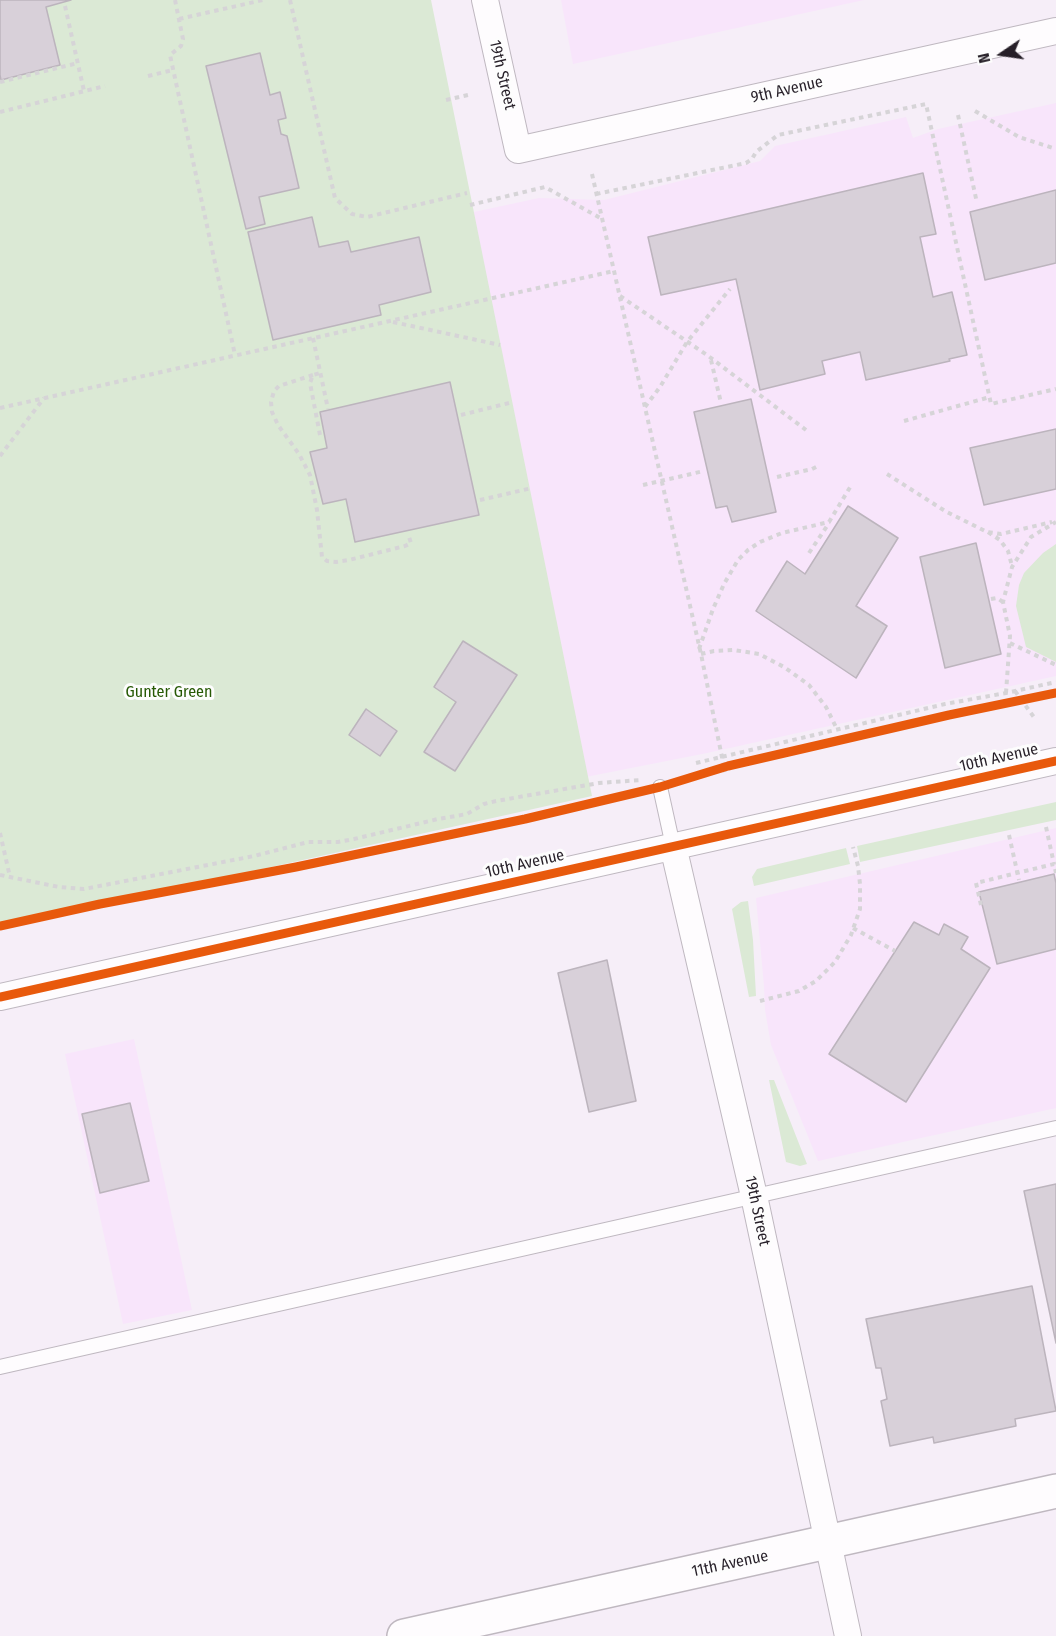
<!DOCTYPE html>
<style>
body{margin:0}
#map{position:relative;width:1056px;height:1636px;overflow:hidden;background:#f6eef8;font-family:"Fira Sans Condensed",sans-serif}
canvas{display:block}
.north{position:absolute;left:972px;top:24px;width:60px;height:60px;-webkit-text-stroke:4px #fdfdfd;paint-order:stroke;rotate:257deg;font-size:16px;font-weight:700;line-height:24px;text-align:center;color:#261f28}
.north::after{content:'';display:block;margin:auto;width:21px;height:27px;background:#261f28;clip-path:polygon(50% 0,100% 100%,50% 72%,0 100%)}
</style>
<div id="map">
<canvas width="1056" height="1636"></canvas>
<div class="north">N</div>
</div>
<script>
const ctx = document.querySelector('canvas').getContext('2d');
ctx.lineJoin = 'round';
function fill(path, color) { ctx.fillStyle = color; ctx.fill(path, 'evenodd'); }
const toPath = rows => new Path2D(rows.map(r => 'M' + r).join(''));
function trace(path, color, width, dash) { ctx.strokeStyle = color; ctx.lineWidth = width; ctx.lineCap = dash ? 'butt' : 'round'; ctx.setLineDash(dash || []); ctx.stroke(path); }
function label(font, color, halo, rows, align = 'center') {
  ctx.font = font + ' "Fira Sans Condensed",sans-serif'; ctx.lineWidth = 6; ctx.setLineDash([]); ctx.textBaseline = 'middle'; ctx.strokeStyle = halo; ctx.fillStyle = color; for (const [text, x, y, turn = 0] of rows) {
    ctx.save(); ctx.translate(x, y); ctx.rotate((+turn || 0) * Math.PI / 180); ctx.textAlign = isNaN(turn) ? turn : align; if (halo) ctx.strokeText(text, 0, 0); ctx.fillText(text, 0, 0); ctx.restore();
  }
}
fill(toPath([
 [0,0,462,217,474,212,539,198,604,200,760,161,775,146,906,117,913,138,938,129,1056,103,1056,676,707,753,525,789],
 [561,0,864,0,573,64],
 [1056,828,1056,1108,818,1161,771,1045,765,1010,764,986,756,898],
 [134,1039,192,1310,123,1324,65,1054]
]), '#f8e5fb');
fill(toPath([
 [0,0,431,0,592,796,0,927],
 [1056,544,1056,662,1026,647,1016,606,1019,585,1024,573,1043,553],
 [1056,802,1056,820,860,862,857,846],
 [846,848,850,864,754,886,752,877,757,869],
 [748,901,753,940,756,996,749,997,732,909,741,902],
 [769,1080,774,1080,807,1164,800,1166,786,1162]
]), '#dbe9d5');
const building = toPath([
 [0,0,71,0,46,7,60,65,1,80,0,75,0,0],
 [260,53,270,95,280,92,286,118,278,120,281,134,287,136,299,188,259,197,265,224,246,229,206,66,260,53],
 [923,173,936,234,920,237,933,297,952,292,967,355,949,359,950,361,866,380,860,352,822,361,825,374,760,390,736,279,661,295,648,237,923,173],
 [1056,190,1056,263,985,280,970,212,1056,190],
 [312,217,319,247,348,241,351,252,419,237,431,292,379,305,381,315,273,340,248,232,312,217],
 [450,382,479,515,355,542,346,499,323,504,310,452,327,448,320,412,450,382],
 [751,399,776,512,732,522,727,506,716,508,694,412,751,399],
 [1056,429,1056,489,984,505,970,448,1056,429],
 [848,506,898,538,856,606,887,626,856,678,756,611,787,561,805,574,848,506],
 [976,543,1001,654,945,668,920,557,976,543],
 [463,641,517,675,455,771,424,752,456,702,434,687,463,641],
 [366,709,397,731,380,756,349,735,366,709],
 [1054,874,1056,883,1056,949,997,964,979,892,1054,874],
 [914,922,939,935,944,924,968,937,961,949,990,968,906,1102,829,1054,914,922],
 [607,960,636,1101,589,1112,558,973,607,960],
 [130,1103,149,1181,100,1193,82,1114,130,1103],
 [1056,1184,1056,1343,1024,1191,1056,1184],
 [1032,1286,1056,1411,1015,1419,1016,1426,934,1443,933,1437,890,1446,881,1401,887,1399,881,1368,876,1368,866,1319,1032,1286]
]);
fill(building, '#d8d0d9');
trace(building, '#bcb4bd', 1.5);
const lane = toPath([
 [660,787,673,846],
 [0,1367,1056,1128]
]);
const street = toPath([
 [485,0,518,150,1056,31],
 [673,846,754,1196,848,1636],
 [0,997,1056,761]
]);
const secondary = toPath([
 [404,1636,1056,1491]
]);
trace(lane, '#bfb8c0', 16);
trace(street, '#bfb8c0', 28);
trace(secondary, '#bfb8c0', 36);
trace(toPath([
 [175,0,183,39,181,46,170,55,235,355],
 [290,0,335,198,352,214,367,217,467,193],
 [65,6,84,91],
 [179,19,263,0],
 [148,76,173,70],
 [0,82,78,63],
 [446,100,468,95],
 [975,111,1019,137,1056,149],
 [0,112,105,86],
 [958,115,977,203],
 [592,174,701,654,725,772],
 [596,194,746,163,752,159,756,152,778,135,926,104,991,404,1056,389],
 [470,205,545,187,602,219],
 [620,296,707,355,806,430],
 [393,322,500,345],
 [313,338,328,409],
 [711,360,721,403],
 [313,375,279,386,274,391,271,402,272,412,278,425,299,454,310,475,317,510,322,557,327,561,336,562,349,560,405,546,411,543,408,534],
 [645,407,660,387,687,342,730,289],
 [0,408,614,271],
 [461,415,513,402],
 [904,421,990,397],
 [320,435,310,383,313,375,320,373],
 [0,456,44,398],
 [887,474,945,511,987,532,1001,534,1052,522],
 [777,477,812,469,818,466],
 [643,485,704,471],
 [480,500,532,488],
 [988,532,1000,540,1008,551,1012,566],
 [809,553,829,523],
 [991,599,997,598,1003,602],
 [1010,643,1056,665],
 [699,649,713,609,724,584,738,560,748,550,760,542,782,533,829,522,852,484],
 [701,654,714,651,734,650,759,654,784,667,809,685,826,707,837,729],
 [1015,691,1036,720],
 [1006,693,1010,636,1003,602,1012,567,1031,537,1056,522],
 [696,763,945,704,1006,693,1056,682],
 [1046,827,1054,864],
 [0,833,10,877],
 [1009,835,1019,880],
 [0,875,59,887,84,889,254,856,308,842,338,842,354,839,438,819,467,814,484,804,496,801,599,783,641,780],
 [981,905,976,883,1054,864,1056,873],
 [853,928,895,951],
 [760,1001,799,991,816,981,835,962,851,935,860,909,860,884,858,866,853,847]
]), '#d6d4d7', 4, [4.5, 4.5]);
trace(lane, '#fefcfe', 14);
trace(street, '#fefcfe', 26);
trace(secondary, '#fefcfe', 33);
trace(toPath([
 [0,926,100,904,296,867,525,819,660,787,728,766,949,715,1056,693],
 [0,997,1056,761]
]), '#e8590c', 9);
label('16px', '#261f28', '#fdfdfd', [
 ["19th Street",502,75,77],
 ["9th Avenue",787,90,-13],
 ["10th Avenue",999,758,-13],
 ["10th Avenue",525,864,-13],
 ["19th Street",757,1211,78],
 ["11th Avenue",730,1564,-12]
]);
label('16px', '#265904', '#fdfdfd', [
 ["Gunter Green",169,693]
]);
</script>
